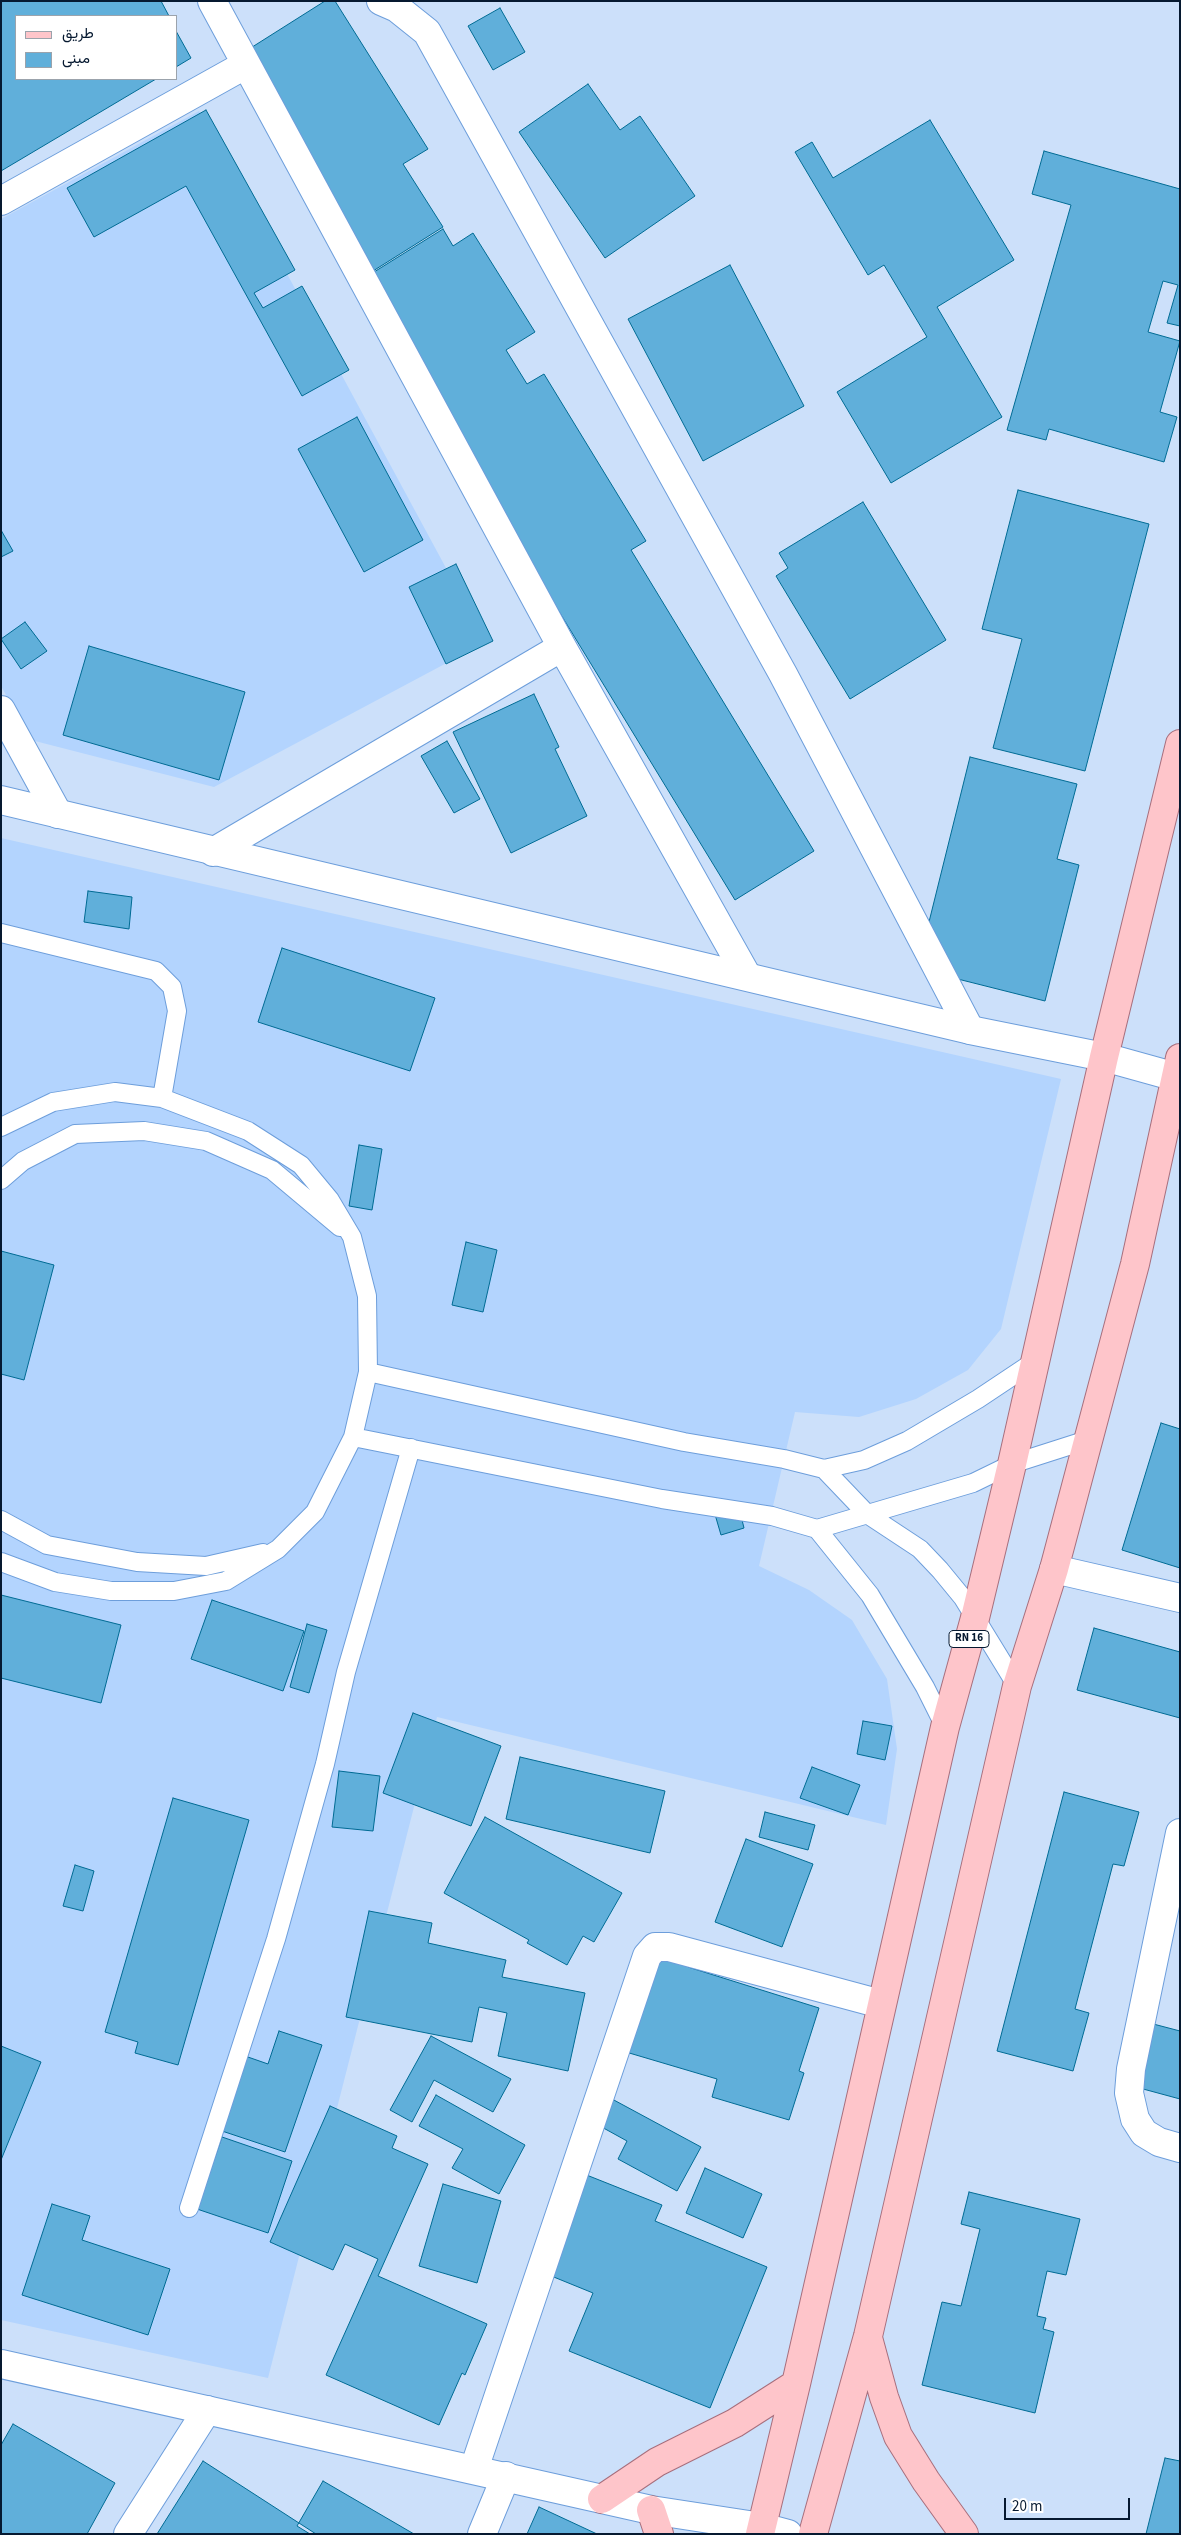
<!DOCTYPE html>
<meta charset="utf-8">
<style>
body{margin:0}
#map{position:relative;width:1181px;height:2535px;overflow:hidden;background:#cce0fa;font-family:"Source Sans 3",Vazirmatn,sans-serif}
canvas{display:block}
.frame{position:absolute;inset:0;border:2px solid #061930;pointer-events:none}
.legend{position:absolute;left:15px;top:15px;width:162px;height:65px;box-sizing:border-box;background:#fff;border:1px solid #9ba3ac;margin:0;padding:6px 9px;list-style:none;font-size:15px;color:#061930}
.legend li{display:flex;align-items:center;gap:10px;height:25px}
.legend b{width:25px;border:1px solid #9ba3ac}
.scale{position:absolute;left:1004px;top:2498px;width:126px;height:22px;box-sizing:border-box;border:2px solid #061930;border-top:0;padding-left:6px;font-size:15px;line-height:18px;white-space:nowrap;color:#061930;-webkit-text-stroke:4px #fff;paint-order:stroke}
</style>
<div id="map">
<canvas width="1181" height="2535"></canvas>
<div class="frame"></div>
<ul class="legend">
<li><b style="height:6px;background:#fec5ca"></b>طريق</li>
<li><b style="height:14px;background:#60afda"></b>مبنى</li>
</ul>
<div class="scale">20 m</div>
</div>
<script>
const ctx = document.querySelector('canvas').getContext('2d');
ctx.lineJoin = 'round';
function fill(path, color) { ctx.fillStyle = color; ctx.fill(path, 'evenodd'); }
const toPath = rows => new Path2D(rows.map(r => 'M' + r).join(''));
function trace(path, color, width, dash) { ctx.strokeStyle = color; ctx.lineWidth = width; ctx.lineCap = dash ? 'butt' : 'round'; ctx.setLineDash(dash || []); ctx.stroke(path); }
function label(font, color, halo, rows, align = 'center') {
  ctx.font = font + ' "Source Sans 3",sans-serif'; ctx.lineWidth = 5; ctx.setLineDash([]); ctx.textBaseline = 'middle'; ctx.strokeStyle = halo; ctx.fillStyle = color; for (const [text, x, y, turn = 0] of rows) {
    ctx.save(); ctx.translate(x, y); ctx.rotate((+turn || 0) * Math.PI / 180); ctx.textAlign = isNaN(turn) ? turn : align; if (halo) ctx.strokeText(text, 0, 0); ctx.fillText(text, 0, 0); ctx.restore();
  }
}
fill(toPath([
 [199,111,486,642,214,787,31,740,1,686,1,219],
 [1,838,1061,1079,1001,1329,968,1370,916,1399,859,1417,795,1412,759,1566,809,1590,852,1620,887,1679,897,1749,886,1825,437,1717,268,2378,1,2320]
]), '#b3d4fe');
const building = toPath([
 [1,1,161,1,169,16,16,16,16,79,156,79,1,171,1,1],
 [325,1,335,1,428,149,403,164,443,227,373,271,238,56,325,1],
 [500,8,525,52,493,70,468,26,500,8],
 [176,31,191,58,176,67,176,31],
 [588,84,620,130,640,116,695,196,605,258,519,132,588,84],
 [206,110,295,270,254,293,263,308,302,286,349,370,302,396,186,186,94,237,67,188,206,110],
 [930,120,1014,260,937,307,1002,417,891,483,837,392,927,337,884,265,868,275,795,152,812,142,833,178,930,120],
 [1044,151,1180,189,1180,326,1167,323,1178,285,1163,281,1148,332,1180,341,1160,412,1177,417,1164,462,1049,429,1046,440,1007,430,1071,205,1032,194,1044,151],
 [443,229,453,246,473,233,535,332,506,350,527,384,544,374,646,541,631,550,814,851,735,900,358,282,443,229],
 [730,265,804,406,703,461,628,319,730,265],
 [357,417,423,540,364,572,298,449,357,417],
 [1018,490,1149,524,1085,771,993,748,1022,639,982,629,1018,490],
 [863,502,946,640,850,699,776,576,788,568,779,553,863,502],
 [1,530,13,551,1,557,1,530],
 [456,564,493,641,446,664,409,587,456,564],
 [25,622,47,651,21,669,1,639,25,622],
 [89,646,245,692,219,780,63,735,89,646],
 [534,694,559,747,555,749,587,816,511,853,453,732,534,694],
 [447,741,480,799,454,813,421,756,447,741],
 [970,757,1077,784,1057,859,1079,865,1045,1001,926,971,926,934,970,757],
 [88,891,132,897,129,929,84,922,88,891],
 [282,948,435,998,410,1071,258,1022,282,948],
 [359,1145,382,1149,372,1210,349,1206,359,1145],
 [466,1242,497,1250,483,1312,452,1305,466,1242],
 [1,1251,54,1265,24,1380,1,1374,1,1251],
 [1161,1423,1180,1429,1180,1568,1122,1550,1161,1423],
 [738,1504,744,1528,721,1535,714,1511,738,1504],
 [1,1595,121,1625,101,1703,1,1678,1,1595],
 [212,1600,304,1631,283,1691,191,1659,212,1600],
 [307,1624,327,1630,309,1693,290,1687,307,1624],
 [1094,1628,1180,1652,1180,1718,1077,1690,1094,1628],
 [413,1713,501,1746,471,1826,383,1793,413,1713],
 [863,1721,892,1726,885,1760,857,1754,863,1721],
 [520,1757,665,1791,650,1853,506,1819,520,1757],
 [812,1767,860,1785,848,1815,800,1798,812,1767],
 [339,1771,380,1776,373,1831,332,1827,339,1771],
 [1064,1792,1139,1812,1124,1866,1113,1864,1075,2009,1089,2013,1073,2071,997,2051,1064,1792],
 [173,1798,249,1820,178,2065,135,2053,138,2042,105,2032,173,1798],
 [765,1812,815,1825,808,1850,759,1837,765,1812],
 [485,1817,622,1893,594,1942,583,1936,567,1965,527,1943,529,1940,444,1893,485,1817],
 [746,1839,813,1864,782,1947,715,1922,746,1839],
 [75,1865,94,1871,83,1911,63,1906,75,1865],
 [369,1911,432,1923,428,1943,506,1960,502,1977,585,1993,568,2071,498,2056,507,2013,479,2007,472,2042,346,2017,369,1911],
 [639,1949,689,1965,688,1967,819,2008,799,2071,804,2073,789,2120,712,2097,717,2079,609,2047,639,1949],
 [1138,2020,1180,2031,1180,2099,1121,2083,1138,2020],
 [279,2031,322,2045,285,2152,219,2130,245,2056,268,2064,279,2031],
 [431,2036,511,2079,493,2112,434,2080,412,2122,390,2110,431,2036],
 [1,2046,41,2062,1,2160,1,2046],
 [436,2095,525,2145,499,2194,452,2168,463,2149,419,2126,436,2095],
 [612,2099,701,2147,677,2191,618,2159,627,2141,598,2125,612,2099],
 [330,2106,397,2136,392,2148,428,2164,378,2276,487,2324,465,2375,462,2373,439,2425,326,2375,378,2259,345,2244,333,2270,270,2242,330,2106],
 [222,2137,292,2161,268,2233,197,2209,222,2137],
 [705,2168,762,2194,743,2238,686,2213,705,2168],
 [579,2172,662,2205,655,2221,767,2267,710,2408,569,2351,593,2293,539,2271,579,2172],
 [443,2184,501,2201,477,2283,419,2266,443,2184],
 [969,2192,1080,2219,1066,2275,1047,2271,1037,2316,1046,2318,1043,2329,1054,2332,1035,2413,922,2385,942,2302,961,2306,980,2229,961,2224,969,2192],
 [52,2204,90,2216,82,2240,170,2269,148,2335,22,2295,52,2204],
 [13,2424,115,2483,87,2534,1,2534,1,2445,13,2424],
 [1165,2458,1180,2461,1180,2534,1146,2534,1165,2458],
 [203,2461,316,2534,157,2534,203,2461],
 [323,2481,414,2534,310,2534,297,2526,323,2481],
 [539,2507,597,2534,527,2534,539,2507]
]);
fill(building, '#60afda');
trace(building, '#006b94', 1);
const service = toPath([
 [1,933,156,971,172,987,177,1011,162,1098],
 [1,1127,53,1102,115,1092,162,1098,248,1131,301,1165,330,1200,352,1237,367,1296,368,1372,353,1437,315,1512,278,1549,226,1581,174,1591,111,1591,55,1582,1,1562],
 [1,1180,23,1161,75,1134,144,1131,206,1141,272,1170,340,1227],
 [368,1372,684,1442,784,1459,824,1469,867,1514,920,1549,940,1570,963,1598,1017,1686],
 [353,1437,662,1499,772,1516,817,1529,973,1483,1012,1464,1087,1440],
 [824,1469,864,1460,907,1441,978,1399,1035,1361],
 [1,1520,47,1545,137,1562,206,1566,263,1553],
 [817,1529,870,1595,925,1687,945,1727],
 [189,2208,276,1939,325,1764,346,1672,411,1448]
]);
const minor = toPath([
 [212,1,562,647,747,976],
 [381,1,397,8,427,32,783,674,970,1030],
 [1,201,245,65],
 [1,710,58,814],
 [213,852,562,647],
 [1054,1569,1180,1598],
 [1180,1833,1131,2069,1129,2093,1135,2119,1144,2133,1159,2142,1180,2148],
 [474,2469,647,1956,655,1947,669,1947,881,2004],
 [128,2534,207,2410],
 [482,2534,506,2476]
]);
const tertiary = toPath([
 [1,800,970,1030,1104,1057,1176,1077],
 [1,2364,651,2510,762,2527,788,2534]
]);
const primary = toPath([
 [868,2338,884,2397,898,2436,926,2481,964,2534],
 [602,2499,657,2462,735,2423,796,2384],
 [651,2510,659,2534],
 [760,2534,796,2384,945,1727,975,1618,1012,1464,1104,1057,1180,744],
 [813,2534,868,2336,1017,1686,1054,1569,1135,1264,1180,1058]
]);
trace(service, '#6d9edb', 20);
trace(minor, '#6d9edb', 30);
trace(tertiary, '#6d9edb', 30);
trace(primary, '#a76f7d', 30);
trace(service, '#fff', 18);
trace(minor, '#fff', 28);
trace(tertiary, '#fff', 28);
trace(primary, '#fec5ca', 28);
for (const [x, y, w] of [
 [969,1639,40]
]) { const box = new Path2D(); box.roundRect(x - w / 2, y - 8.5, w, 17, 4); ctx.fillStyle = '#fff'; ctx.fill(box); trace(box, '#061930', 1); }
label('bold 11px', '#061930', null, [
 ["RN 16",969,1639]
]);
</script>
